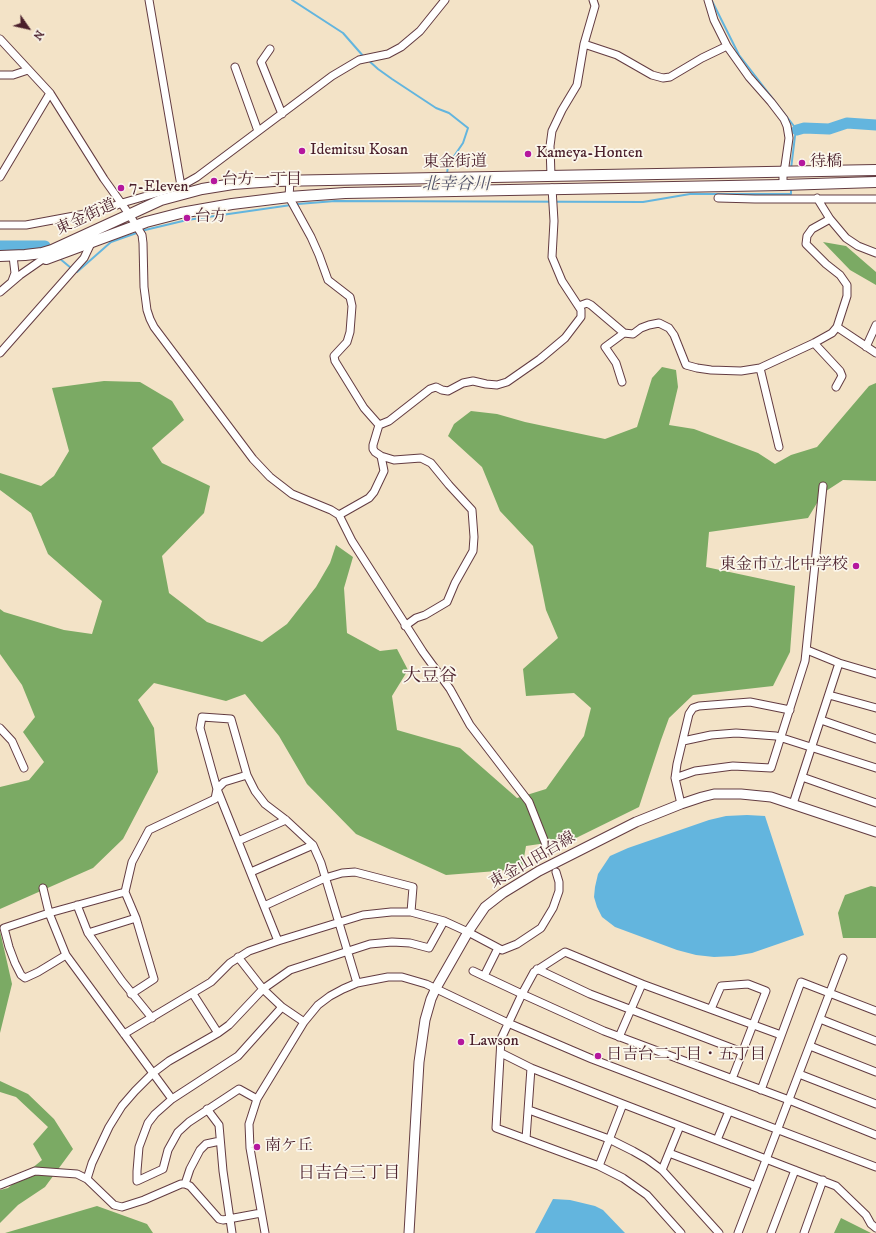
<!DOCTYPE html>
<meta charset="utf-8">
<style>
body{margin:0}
#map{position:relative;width:876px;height:1233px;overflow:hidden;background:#f3e3c7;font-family:"IM FELL DW Pica",serif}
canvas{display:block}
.north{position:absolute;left:8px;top:8px;width:40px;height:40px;-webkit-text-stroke:3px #fbf7ec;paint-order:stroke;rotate:124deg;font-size:11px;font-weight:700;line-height:16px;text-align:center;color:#4a1f2b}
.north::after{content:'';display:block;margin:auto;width:14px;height:18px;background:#4a1f2b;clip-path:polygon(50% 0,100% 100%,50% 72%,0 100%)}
</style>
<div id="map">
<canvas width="876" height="1233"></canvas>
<div class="north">N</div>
</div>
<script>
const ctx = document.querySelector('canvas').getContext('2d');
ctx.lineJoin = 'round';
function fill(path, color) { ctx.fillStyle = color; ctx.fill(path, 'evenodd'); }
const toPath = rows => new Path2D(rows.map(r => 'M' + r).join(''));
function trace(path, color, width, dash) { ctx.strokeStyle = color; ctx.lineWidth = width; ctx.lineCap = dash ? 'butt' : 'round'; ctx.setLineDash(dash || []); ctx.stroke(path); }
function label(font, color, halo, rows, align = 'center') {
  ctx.font = font + ' "IM FELL DW Pica","Noto Serif JP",serif'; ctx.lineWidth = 3.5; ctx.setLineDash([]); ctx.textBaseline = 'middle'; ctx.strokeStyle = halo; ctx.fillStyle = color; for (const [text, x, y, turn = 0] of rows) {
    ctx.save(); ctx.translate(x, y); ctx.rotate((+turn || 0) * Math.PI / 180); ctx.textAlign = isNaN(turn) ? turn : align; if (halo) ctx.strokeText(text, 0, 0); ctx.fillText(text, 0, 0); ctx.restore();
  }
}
fill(toPath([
 [823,242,846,246,876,272,876,285,850,270],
 [662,367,676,370,678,387,669,425,694,429,758,453,775,464,791,455,817,447,869,386,876,383,876,481,843,480,823,493,808,518,709,532,706,567,795,586,790,652,773,686,693,695,669,718,661,740,639,807,574,839,526,846,522,869,446,875,356,834,307,784,279,736,245,694,226,701,154,683,138,700,154,728,158,772,123,839,93,868,0,909,0,787,29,780,44,762,23,732,35,717,22,685,0,654,0,609,4,612,64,630,92,634,102,601,48,554,31,513,0,490,0,473,41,486,54,476,69,451,52,388,104,381,140,382,172,401,184,420,152,448,162,463,210,486,204,513,162,556,169,593,207,622,262,642,287,624,316,587,330,563,336,545,353,557,344,588,347,633,380,651,397,649,408,670,392,696,397,730,460,748,517,798,546,789,584,736,591,708,574,693,526,696,523,669,558,638,546,610,533,546,500,511,482,467,448,436,454,424,471,411,497,414,525,422,605,439,637,427,652,378],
 [871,886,876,887,876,938,843,938,838,913,845,895],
 [0,931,12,984,0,1033],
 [0,1081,28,1094,54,1119,73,1149,45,1187,18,1205,0,1223,0,1190,8,1188,42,1160,33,1144,48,1127,16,1097,0,1092],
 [97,1206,147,1224,153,1233,5,1233],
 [841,1218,871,1233,834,1233]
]), '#7baa64');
fill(toPath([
 [747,815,765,816,804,935,752,953,734,956,714,957,696,955,677,950,615,927,602,917,597,907,594,897,595,887,598,874,610,856,628,848,709,820,726,816],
 [553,1199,570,1200,595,1206,603,1210,625,1233,535,1233]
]), '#63b5de');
trace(toPath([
 [292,0,343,33,364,57],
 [712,1,739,55,797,130,795,136,791,169],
 [368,60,378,69,392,79,436,108,449,113,468,128,463,143,448,165,447,174],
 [59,258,71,268],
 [75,271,77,272,111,242,145,230,187,220,298,204,335,201,643,202,690,194,791,194,791,188]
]), '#63b5de', 2);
trace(toPath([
 [797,130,804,128,829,129,847,123,876,125],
 [0,246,45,246]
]), '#63b5de', 11);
trace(toPath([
 [548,850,554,868]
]), '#d1bca8', 7, [7, 3.5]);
const minor = toPath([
 [149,0,181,186],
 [593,0,595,6,584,44,617,55,652,75,663,78,670,77,702,58,727,46],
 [708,0,714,20,727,46,749,77,771,102,784,119,787,126,789,138,785,166,783,172,783,185],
 [0,39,50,93,104,179,129,214,142,235,143,243,144,287,147,310,150,319,154,327,253,459,270,477,292,494,331,510,339,515,352,541,423,652,450,689,470,725,529,802,548,850],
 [270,49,261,62,282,114],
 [235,67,258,131],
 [0,75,13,75,28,70],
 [551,176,550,146,552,131,562,110,577,85,584,44],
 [0,177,50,93],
 [290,181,289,197,311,237,319,255,328,280,350,297,352,306,350,332,347,342,334,356,335,361,364,408,379,425],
 [718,198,755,199,876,199],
 [817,198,830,219,846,238,858,246,876,253],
 [0,225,26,225,101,211,122,203,181,186,197,177,332,76,359,60,388,54,401,47,420,31,445,0],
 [12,281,15,273,13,256],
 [0,292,20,275,43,259],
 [579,306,587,303,591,305,624,333,633,334,641,328,649,325,659,323,669,328,674,335,686,365,697,368,711,370,741,371,760,368,814,343,832,333,837,327,847,296,847,285,840,275,826,264,806,244,807,236,812,229,830,219],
 [837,327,876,353],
 [814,343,840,371,842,376,836,387],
 [866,347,876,325],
 [0,353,75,268,84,258,92,241],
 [760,368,779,447],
 [622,382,616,363,605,347,624,333],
 [379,425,389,421,430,389,436,387,442,390,448,391,463,383,473,381,486,384,497,385,507,382,540,359,565,338,581,317,581,310,562,281,552,257,554,221,552,188],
 [379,425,373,445,373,449,375,452,381,456,394,460,421,458,431,463,449,485,472,510,474,537,473,551,455,583,447,602,425,615,416,618,405,626],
 [339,515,369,498,374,492,384,471,381,456],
 [807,650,839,663,876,674],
 [829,695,876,708],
 [821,720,876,739],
 [0,728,12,741,24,768],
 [683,741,711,735,736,733,776,736,876,768],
 [802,777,876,803],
 [675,778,695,771,733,766,771,768,805,661,823,486],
 [681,804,675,778,677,764,689,714,693,708,699,706,750,702,790,710],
 [793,804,839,663],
 [238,841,286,820],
 [251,872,313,845],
 [43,888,49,913,66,955,172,1099],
 [77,905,88,933,122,981,152,1018],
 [264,906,325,878,342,873,355,872,413,887,411,912],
 [88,933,136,918],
 [278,941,217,789,200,728,202,717,231,719,247,775,255,791,265,804,286,820,313,845,321,863,357,983],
 [66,955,38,972,25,978,21,975,15,963,9,947,4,928,49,913,125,892],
 [238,957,263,989,282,1007,304,1022],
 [537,969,590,994,742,1052],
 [473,971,522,994,604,1031,789,1100,876,1135],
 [484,976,498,948],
 [131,994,154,979,136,918,125,892,132,862,149,830,215,799,217,789,224,782,247,775],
 [193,994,218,1033],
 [711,1009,721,986,748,984,766,991,732,1079],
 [820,1019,876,1041],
 [124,1034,211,982,230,963,249,951,278,941,363,915,391,912,411,912,444,921,468,932,502,950,517,944,541,928,553,908,559,891,559,882,556,872],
 [619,1037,642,984],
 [810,1046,876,1072],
 [501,1053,531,1068,623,1104,836,1186,866,1215,871,1224,876,1228],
 [799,1074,876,1104],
 [761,1090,801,982,876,1011],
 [257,1099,239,1089,189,1122,178,1132,168,1150,163,1169,137,1181,137,1171,139,1147,148,1123,155,1114,172,1099,238,1056,282,1007],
 [207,1109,219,1125,223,1171,232,1233],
 [529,1110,609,1139,633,1151,647,1159,662,1170,719,1233],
 [526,1139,531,1068],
 [717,1140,729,1111],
 [669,1153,756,1186],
 [599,1166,623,1104],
 [662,1170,680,1126],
 [87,1179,92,1163,109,1127,122,1106,135,1091,153,1073,169,1061,218,1033,229,1025,263,989,290,970,370,944,392,942,410,943,429,948,444,921],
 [185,1184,190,1169,200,1150,206,1144,220,1141],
 [0,1185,35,1171,77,1174,87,1179,114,1205,122,1207,144,1200,181,1184,185,1184,190,1186,219,1219,223,1220,261,1213],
 [265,1233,250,1148,249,1124,257,1099,304,1022,318,1005,330,996,343,989,357,983,388,977,402,977,426,984,508,1023,592,1059,876,1167],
 [681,1233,647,1195,623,1178,599,1166,496,1128,501,1039,522,994,534,972,565,952,642,984,781,1035],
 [738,1233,843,958],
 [771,1233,795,1170],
 [804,1233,823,1180]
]);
const major = toPath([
 [409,1233,419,1062,425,1020,431,999,436,988,468,932,485,907,503,893,539,871,636,822,681,804,702,797,714,794,741,794,771,797,876,832]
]);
const highway = toPath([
 [0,256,25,255,42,253,52,250,161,200,202,189,233,184,274,181,876,170],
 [46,259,146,222,181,213,232,204,289,197,345,193,783,185,876,182]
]);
trace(minor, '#633c42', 9);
trace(major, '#633c42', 11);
trace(highway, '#633c42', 12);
trace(minor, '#fff', 7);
trace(major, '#fff', 9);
trace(highway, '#fff', 10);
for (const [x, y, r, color] of [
 [302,151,4,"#b5179e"],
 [528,154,4,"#b5179e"],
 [802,163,4,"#b5179e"],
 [214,181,4,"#b5179e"],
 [121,188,4,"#b5179e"],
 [187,218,4,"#b5179e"],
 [856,566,4,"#b5179e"],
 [461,1042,4,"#b5179e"],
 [598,1056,4,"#b5179e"],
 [257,1147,4,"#b5179e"]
]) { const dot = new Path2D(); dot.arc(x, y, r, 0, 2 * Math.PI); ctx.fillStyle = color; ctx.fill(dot); trace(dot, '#fbf7ec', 1.5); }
label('16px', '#4a1f2b', '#fbf7ec', [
 ["Idemitsu Kosan",310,151],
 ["Kameya-Honten",536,154],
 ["待橋",810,163],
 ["台方一丁目",222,181],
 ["7-Eleven",129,188],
 ["台方",195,218],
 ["東金市立北中学校",848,566,"right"],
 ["Lawson",469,1042],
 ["日吉台二丁目・五丁目",606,1056],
 ["南ケ丘",265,1147]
], 'left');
label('16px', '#4a1f2b', '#fbf7ec', [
 ["東金街道",455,163,-1],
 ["東金街道",86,218,-25],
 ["東金山田台線",533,861,-30]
]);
label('italic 17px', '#53546a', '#fbf7ec', [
 ["北幸谷川",456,185]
]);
label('17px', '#4a1f2b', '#fbf7ec', [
 ["日吉台三丁目",349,1174]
]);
label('18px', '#4a1f2b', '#fbf7ec', [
 ["大豆谷",430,677]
]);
</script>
